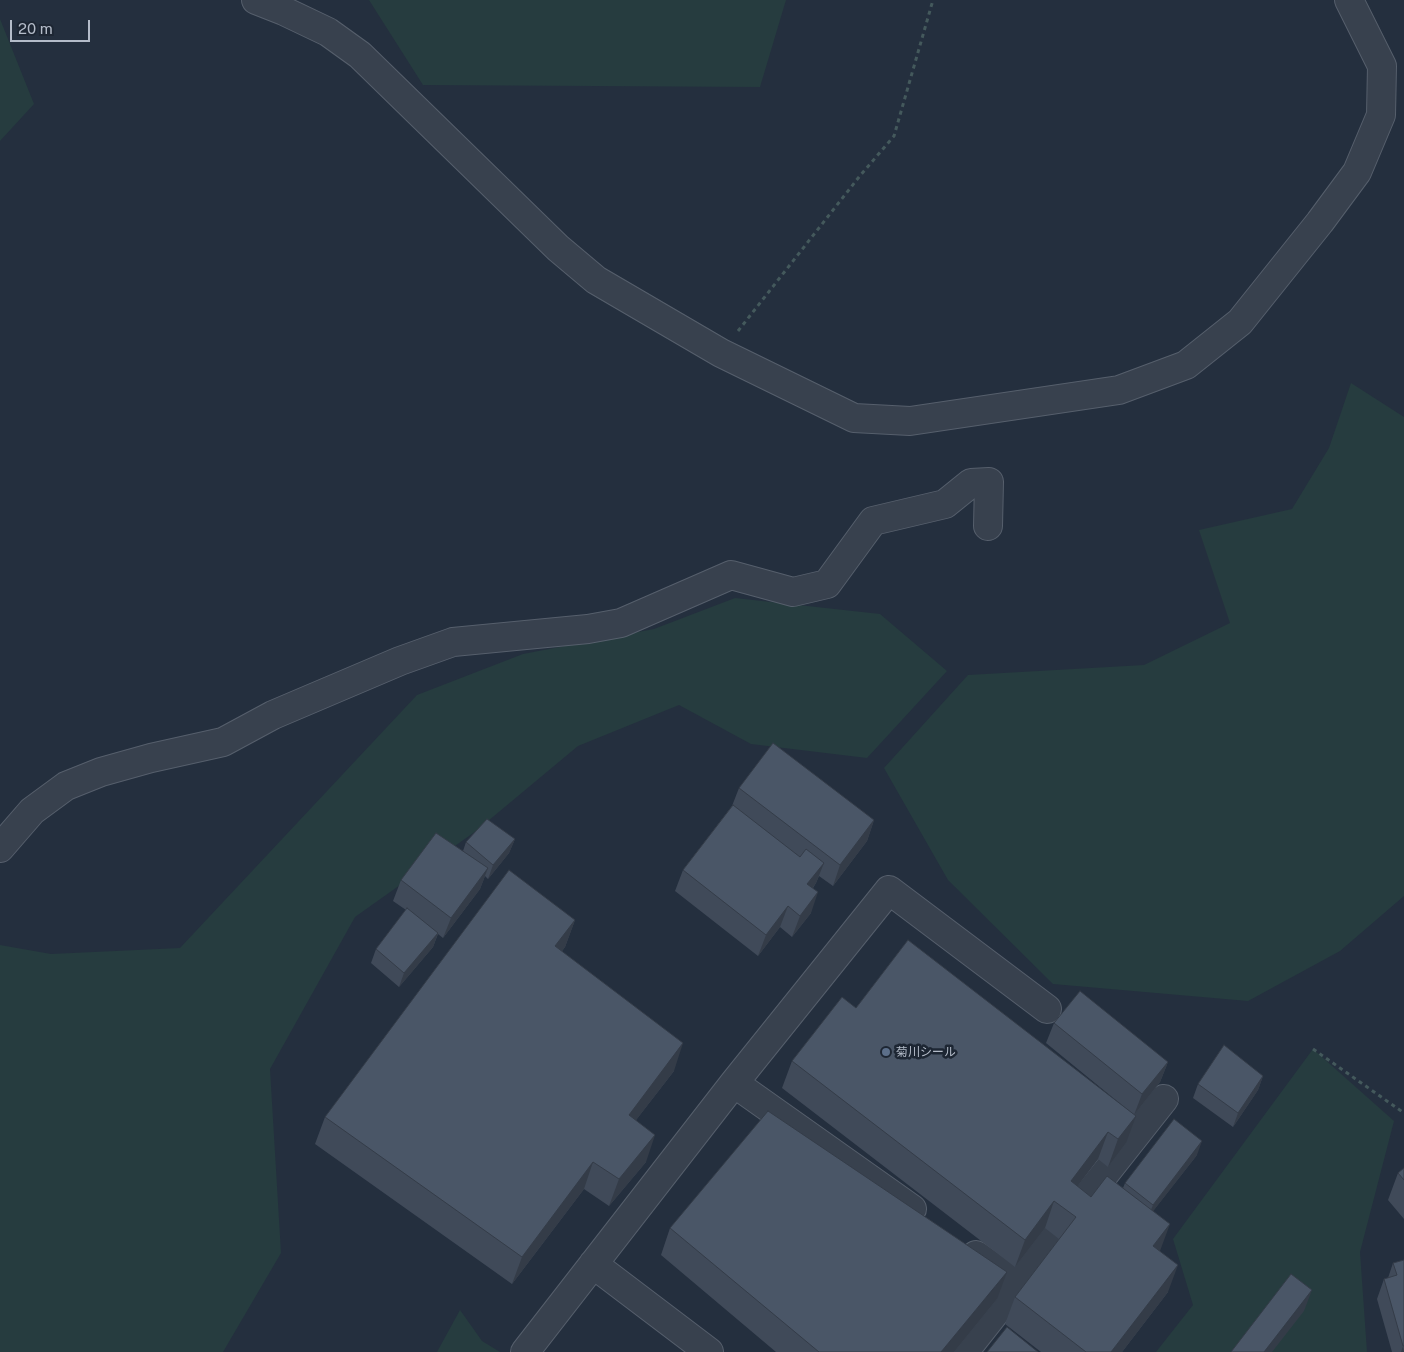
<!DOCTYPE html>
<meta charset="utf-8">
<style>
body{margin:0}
#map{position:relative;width:1404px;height:1352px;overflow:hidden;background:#242f3e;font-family:"Public Sans",sans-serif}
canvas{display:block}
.scale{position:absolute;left:10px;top:20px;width:80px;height:22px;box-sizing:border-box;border:2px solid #b4bcc9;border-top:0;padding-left:6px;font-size:15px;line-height:18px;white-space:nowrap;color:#b4bcc9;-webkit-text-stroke:4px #1d2633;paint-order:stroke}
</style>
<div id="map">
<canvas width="1404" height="1352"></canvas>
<div class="scale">20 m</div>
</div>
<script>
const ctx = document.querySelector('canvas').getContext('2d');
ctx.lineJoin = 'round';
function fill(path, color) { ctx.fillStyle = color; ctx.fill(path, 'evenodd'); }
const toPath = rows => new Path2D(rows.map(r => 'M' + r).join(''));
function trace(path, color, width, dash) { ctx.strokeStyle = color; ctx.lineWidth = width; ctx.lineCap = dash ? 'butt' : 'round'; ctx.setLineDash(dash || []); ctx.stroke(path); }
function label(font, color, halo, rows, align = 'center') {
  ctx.font = font + ' "Public Sans","Noto Sans JP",sans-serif'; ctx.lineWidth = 5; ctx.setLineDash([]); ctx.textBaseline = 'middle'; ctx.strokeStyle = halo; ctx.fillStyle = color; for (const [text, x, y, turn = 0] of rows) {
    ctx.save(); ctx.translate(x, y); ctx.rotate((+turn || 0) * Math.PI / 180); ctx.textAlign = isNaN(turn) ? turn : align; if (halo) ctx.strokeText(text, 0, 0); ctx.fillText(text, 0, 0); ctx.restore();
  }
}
fill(toPath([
 [369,0,786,0,760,87,423,85],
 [0,19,34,104,0,141],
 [1351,383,1404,417,1404,896,1340,951,1248,1001,1053,984,948,880,884,768,968,675,1144,665,1230,623,1199,530,1292,509,1329,448],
 [735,598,880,614,947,671,867,758,751,744,679,705,578,746,476,831,355,917,270,1069,281,1253,223,1352,0,1352,0,945,51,954,180,948,417,695,523,654,654,629],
 [1313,1049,1394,1121,1360,1252,1367,1352,1156,1352,1193,1305,1173,1239],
 [460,1310,482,1341,500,1352,437,1352]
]), '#263c3f');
const street = toPath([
 [256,0,284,11,328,32,360,55,558,248,596,280,721,353,854,418,910,421,1119,390,1186,365,1240,322,1320,222,1357,172,1381,115,1382,66,1349,0],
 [0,848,32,811,66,786,101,772,151,758,223,742,273,715,400,661,453,642,588,629,621,623,731,575,793,592,827,584,873,521,945,504,971,483,989,482,988,526],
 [734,1083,912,1209],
 [976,1255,1017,1284],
 [593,1264,709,1352],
 [525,1352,734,1083,889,890,1047,1009],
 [964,1352,1164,1099]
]);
trace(street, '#565f6c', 30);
trace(toPath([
 [738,331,859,177,894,136,933,0],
 [1313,1049,1404,1113]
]), '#44595c', 3, [4, 4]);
trace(street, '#38414e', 28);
fill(toPath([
 [739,788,874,820,867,841,833,886,819,876,816,883,813,888,811,913,792,937,780,927,758,956,675,891,683,870,732,806],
 [515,839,509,853,488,879,485,876,480,889,443,938,438,934,433,947,399,987,371,963,376,949,406,910,393,901,401,880,463,851,466,842],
 [575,920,565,947,562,951,674,1071,636,1120,646,1162,609,1206,584,1189,512,1284,315,1144,325,1117],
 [908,940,1126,1143,1108,1167,1098,1159,1077,1186,1091,1197,1123,1188,1125,1183,1197,1155,1153,1211,1160,1252,1168,1292,1122,1352,1041,1352,1005,1324,1015,1297,1059,1239,1045,1228,1015,1267,782,1088,792,1061,856,1008],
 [1054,1023,1168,1062,1160,1082,1134,1115,1046,1043],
 [1263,1076,1258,1090,1233,1127,1193,1098,1198,1084],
 [1404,1168,1404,1219,1388,1200,1398,1173],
 [670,1228,997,1299,954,1352,776,1352,661,1255],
 [1404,1260,1404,1352,1392,1352,1377,1299,1384,1279,1388,1278,1393,1263]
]), '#404a59');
fill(toPath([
 [874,820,867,841,833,886,840,865],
 [515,839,509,853,488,879,493,865],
 [824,863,816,883,800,905,807,884],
 [488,868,480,889,443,938,451,918],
 [818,892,811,913,792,937,800,916],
 [788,906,780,927,758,956,766,935],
 [575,920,565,947,546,973,555,946],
 [438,933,433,947,399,987,404,973],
 [683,1043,674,1071,619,1142,629,1115],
 [1168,1062,1160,1082,1134,1115,1142,1094],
 [1263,1076,1258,1090,1233,1127,1238,1113],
 [1136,1116,1126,1143,1108,1167,1118,1139],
 [1108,1132,1098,1159,1062,1207,1071,1181],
 [655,1135,646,1162,609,1206,619,1179],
 [1202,1141,1197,1155,1147,1219,1153,1205],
 [593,1162,584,1189,512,1284,522,1257],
 [1054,1201,1045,1228,1015,1267,1025,1240],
 [1170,1224,1160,1251,1143,1273,1153,1246],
 [1178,1265,1168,1292,1122,1352,1111,1352],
 [1007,1272,997,1299,954,1352,941,1352],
 [1312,1290,1304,1311,1272,1352,1264,1352],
 [1403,1346,1404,1352,1401,1352]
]), '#343c48');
const building = toPath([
 [773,743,874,820,840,865,739,788,773,743],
 [733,805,800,857,806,849,824,863,807,884,818,892,800,916,788,906,766,935,683,870,733,805],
 [487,819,515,839,493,865,466,842,487,819],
 [436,833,488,868,451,918,401,880,436,833],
 [509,870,575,920,555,946,683,1043,629,1115,655,1135,619,1179,593,1162,522,1257,325,1117,509,870],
 [407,908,438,933,404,973,376,949,407,908],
 [908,940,1136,1116,1118,1139,1108,1132,1071,1181,1091,1197,1107,1176,1170,1224,1153,1246,1178,1265,1111,1352,1086,1352,1015,1297,1076,1217,1054,1201,1025,1240,792,1061,842,997,856,1008,908,940],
 [1080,991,1168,1062,1142,1094,1054,1023,1080,991],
 [1224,1045,1263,1076,1238,1113,1198,1084,1224,1045],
 [768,1111,1007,1272,941,1352,819,1352,670,1228,768,1111],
 [1174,1119,1202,1141,1153,1205,1125,1183,1174,1119],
 [1404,1168,1404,1180,1398,1173,1404,1168],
 [1404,1260,1404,1346,1403,1346,1384,1279,1397,1275,1393,1263,1404,1260],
 [1291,1274,1312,1290,1264,1352,1231,1352,1291,1274],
 [1007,1327,1038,1352,987,1352,1007,1327]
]);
fill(building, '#4a5667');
trace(building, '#343c48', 1);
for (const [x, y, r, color] of [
 [886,1052,5,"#5c6f8a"]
]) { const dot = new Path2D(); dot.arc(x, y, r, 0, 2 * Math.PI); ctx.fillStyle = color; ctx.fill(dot); trace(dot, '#1d2633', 2); }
label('12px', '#b4bcc9', '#1d2633', [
 ["菊川シール",896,1052]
], 'left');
</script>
